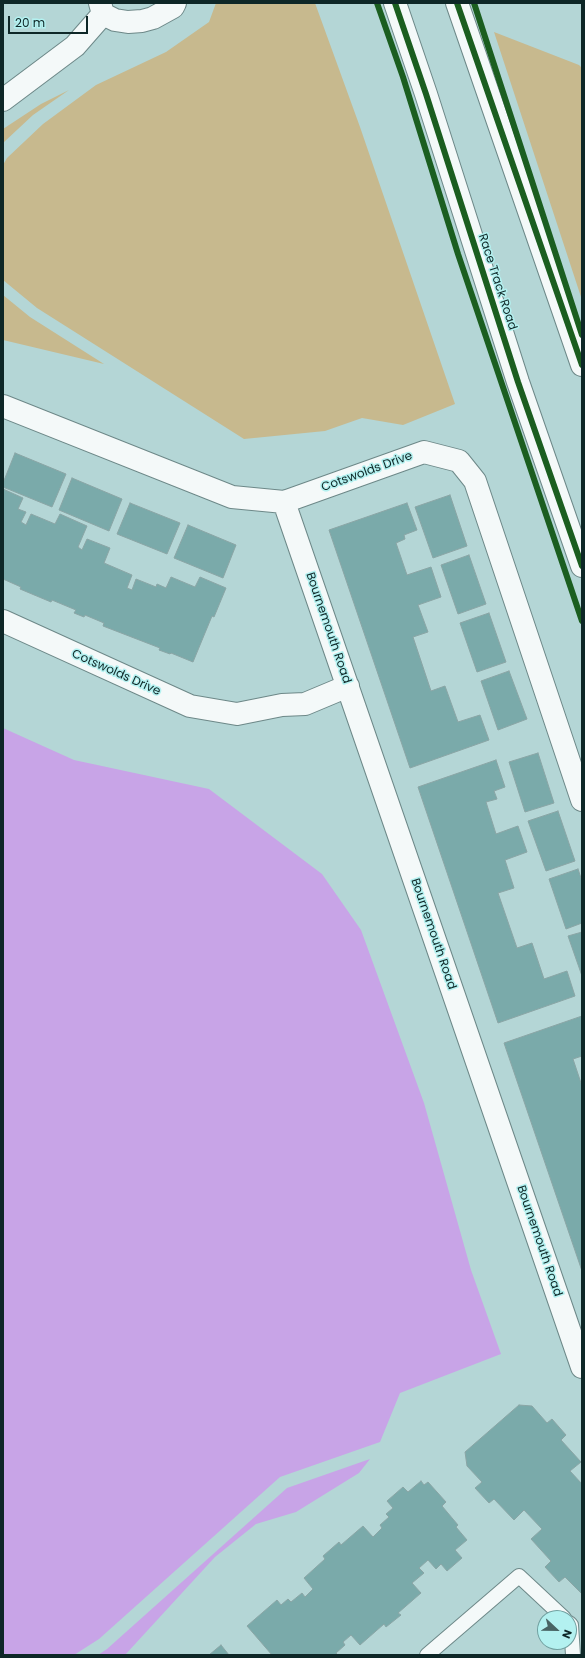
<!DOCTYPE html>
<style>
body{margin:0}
#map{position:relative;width:585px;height:1658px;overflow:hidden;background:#b4d6d6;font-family:Poppins,sans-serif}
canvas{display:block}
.frame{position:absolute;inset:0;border:4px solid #0e2727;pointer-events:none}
.north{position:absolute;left:537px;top:1610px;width:40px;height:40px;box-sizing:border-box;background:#b3f1f0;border:1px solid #71a0a0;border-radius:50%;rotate:112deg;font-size:11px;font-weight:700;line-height:16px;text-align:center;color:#0e2727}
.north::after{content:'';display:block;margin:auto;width:14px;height:18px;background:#486464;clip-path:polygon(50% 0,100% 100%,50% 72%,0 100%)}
.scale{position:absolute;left:8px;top:16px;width:80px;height:18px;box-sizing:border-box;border:2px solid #0e2727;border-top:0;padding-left:5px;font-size:12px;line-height:14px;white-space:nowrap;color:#0e2727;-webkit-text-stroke:3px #b3f1f0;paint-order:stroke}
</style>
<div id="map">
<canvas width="585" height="1658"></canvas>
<div class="frame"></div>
<div class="north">N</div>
<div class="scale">20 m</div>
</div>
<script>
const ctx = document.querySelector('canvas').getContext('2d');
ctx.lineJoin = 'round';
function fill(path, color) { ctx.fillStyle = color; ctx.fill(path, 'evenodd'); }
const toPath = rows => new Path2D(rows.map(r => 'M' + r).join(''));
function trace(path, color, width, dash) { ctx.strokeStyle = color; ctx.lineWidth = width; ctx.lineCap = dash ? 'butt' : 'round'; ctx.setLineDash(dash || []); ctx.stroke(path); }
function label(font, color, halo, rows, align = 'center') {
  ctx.font = font + ' Poppins,sans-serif'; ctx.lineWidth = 3; ctx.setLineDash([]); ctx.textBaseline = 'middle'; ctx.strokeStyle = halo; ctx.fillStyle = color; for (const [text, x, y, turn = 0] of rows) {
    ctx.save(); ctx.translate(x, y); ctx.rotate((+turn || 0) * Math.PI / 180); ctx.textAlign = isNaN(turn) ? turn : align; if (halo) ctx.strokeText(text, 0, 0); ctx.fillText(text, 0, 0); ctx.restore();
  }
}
fill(toPath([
 [216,3,315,3,360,127,455,404,403,425,362,418,325,431,244,439,37,308,3,280,3,165,7,158,43,124,96,85,166,52,209,22],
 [494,32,579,65,582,68,582,300],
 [69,90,33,115,3,143,3,129,41,104],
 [3,295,30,317,104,364,3,340]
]), '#c7b98e');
fill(toPath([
 [3,728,74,760,209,789,322,874,361,930,424,1103,471,1270,501,1354,400,1393,380,1442,280,1477,99,1639,74,1655,3,1655],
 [370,1459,359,1473,296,1512,256,1524,215,1557,125,1655,98,1655,107,1649,287,1488]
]), '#c8a4e7');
const building = toPath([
 [15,453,66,474,52,507,3,487,3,483,15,453],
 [72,478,122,499,109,531,59,510,72,478],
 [3,489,23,498,18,509,26,512,21,522,26,525,31,514,55,524,60,514,87,526,78,547,82,550,87,539,110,548,104,563,132,575,127,588,132,590,136,579,156,587,157,584,166,588,171,577,195,587,200,577,226,588,214,617,212,616,193,662,171,653,170,654,159,650,160,648,103,626,104,623,85,615,84,617,74,613,76,610,52,600,51,602,20,589,21,587,3,579,3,489],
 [450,495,467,546,433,558,415,507,450,495],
 [130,503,180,523,167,554,117,534,130,503],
 [407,503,417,530,404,535,405,539,396,543,407,575,431,567,441,597,418,605,428,632,413,637,431,691,445,686,458,722,480,715,489,740,410,768,329,530,407,503],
 [188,525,236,545,223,578,174,558,188,525],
 [469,555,486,604,458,614,441,565,469,555],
 [489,613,506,662,477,672,460,623,489,613],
 [509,671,527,719,498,730,481,681,509,671],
 [538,753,554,803,525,812,509,762,538,753],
 [496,760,505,787,494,791,497,799,486,802,496,834,518,826,527,852,505,860,514,888,498,893,517,948,532,943,544,979,567,971,575,996,498,1023,418,787,496,760],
 [558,811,575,861,546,871,528,821,558,811],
 [578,869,582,881,582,923,566,929,549,879,578,869],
 [582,932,582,976,568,936,582,932],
 [582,1016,582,1056,573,1059,582,1086,582,1271,504,1043,582,1016],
 [519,1405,532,1406,547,1423,552,1419,566,1435,561,1440,581,1462,570,1471,582,1484,582,1594,565,1577,559,1582,545,1567,551,1561,531,1539,542,1529,524,1510,514,1520,494,1499,489,1503,475,1488,482,1482,467,1466,465,1452,519,1405],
 [421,1481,424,1485,428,1482,446,1502,442,1506,458,1525,456,1527,467,1540,455,1550,462,1558,447,1571,441,1564,436,1569,428,1560,419,1568,424,1573,412,1583,421,1593,398,1613,401,1615,386,1627,384,1624,360,1645,351,1635,343,1642,345,1645,336,1653,338,1655,272,1655,247,1626,277,1600,281,1605,288,1599,291,1602,302,1593,305,1597,313,1589,304,1578,325,1559,323,1556,339,1542,341,1545,363,1526,373,1537,382,1528,380,1525,389,1517,386,1514,393,1508,387,1501,403,1487,408,1492,421,1481],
 [221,1645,229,1655,209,1655,221,1645]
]);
fill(building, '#7aaaaa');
trace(building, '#8aa5a5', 1);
const service = toPath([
 [569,1623,571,1625,573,1655],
 [427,1655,519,1576,564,1618]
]);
const minor = toPath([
 [100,3,103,14,115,20,128,22,142,21,153,18,173,7,175,3],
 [3,100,75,46,103,14],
 [3,406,232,497,284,502,424,452,459,461,475,481,582,800],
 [284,502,582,1367],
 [3,621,190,706,237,714,282,705,305,704,348,686]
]);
const secondary = toPath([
 [395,3,426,94,518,382,582,566],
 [457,3,582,365]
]);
trace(service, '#6d8888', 16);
trace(minor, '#6d8888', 24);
trace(secondary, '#6d8888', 24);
trace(service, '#f4f9f9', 14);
trace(minor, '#f4f9f9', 22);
trace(secondary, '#f4f9f9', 22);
trace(toPath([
 [377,3,403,77,458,254,582,621],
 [395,3,426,94,518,382,582,566],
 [457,3,582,365],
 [474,3,582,335]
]), '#1b5e20', 6);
label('12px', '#0e2727', '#b3f1f0', [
 ["Race Track Road",497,282,72],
 ["Cotswolds Drive",367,472,-20],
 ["Bournemouth Road",328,628,71],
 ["Cotswolds Drive",116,673,24],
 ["Bournemouth Road",433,934,71],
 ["Bournemouth Road",539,1241,71]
]);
</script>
